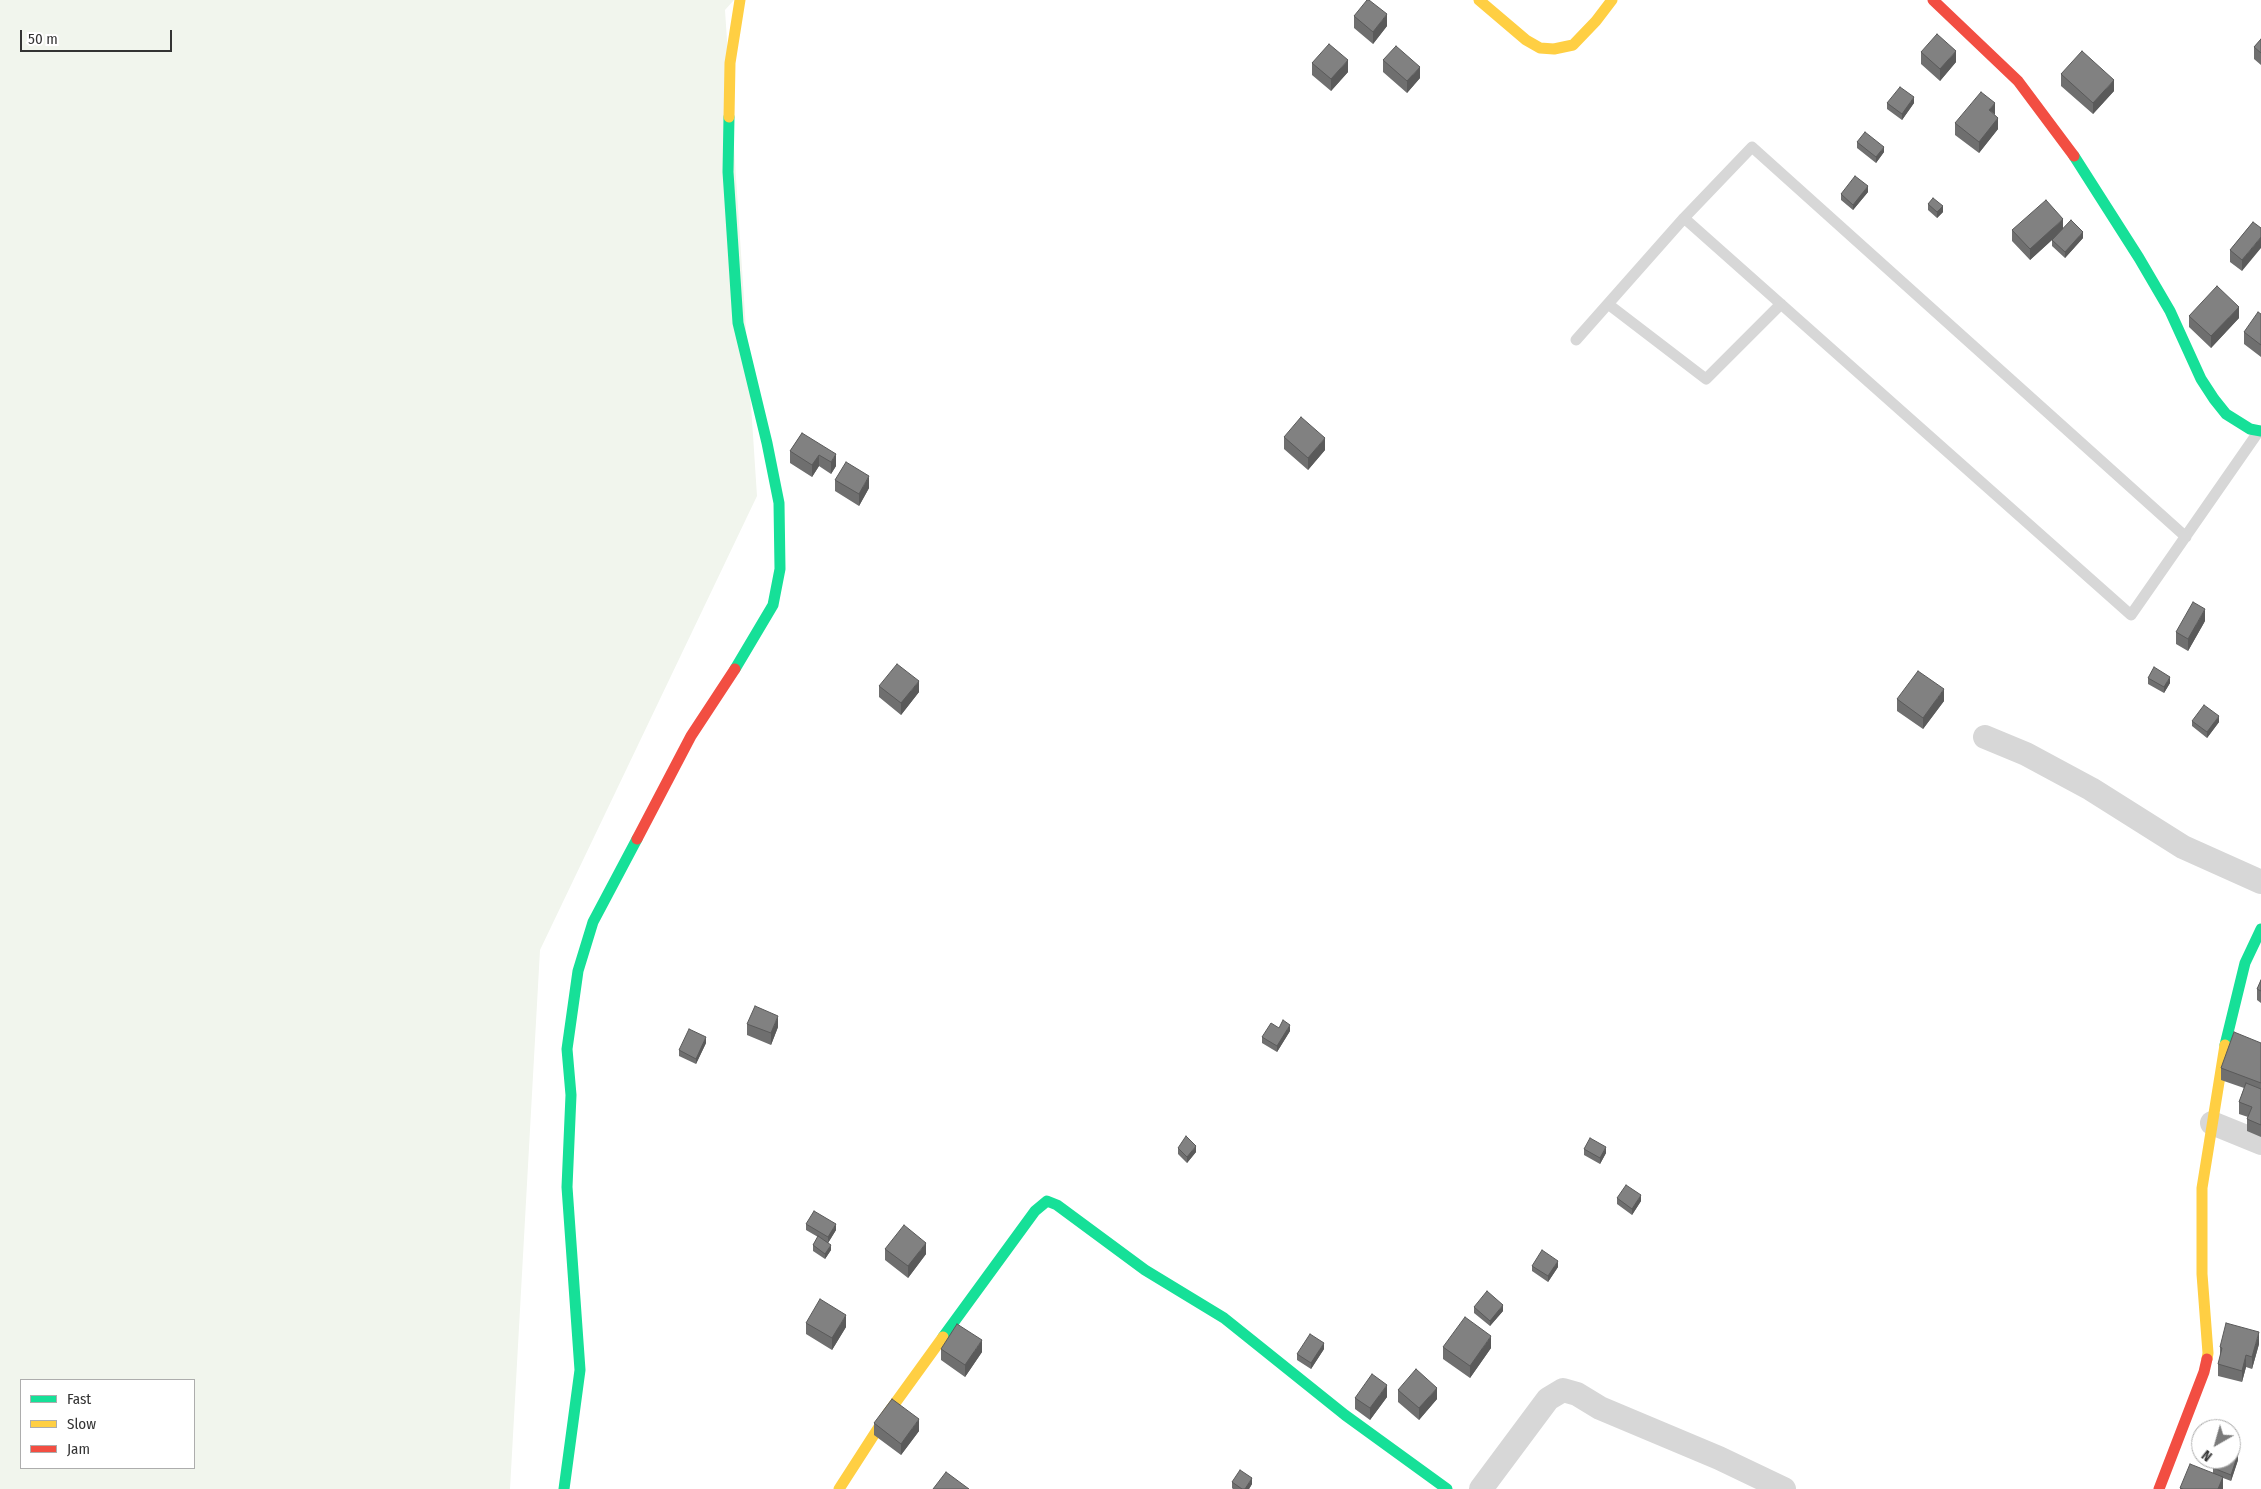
<!DOCTYPE html>
<style>
body{margin:0}
#map{position:relative;width:2261px;height:1489px;overflow:hidden;background:#fff;font-family:"Fira Sans Condensed",sans-serif}
canvas{display:block}
.legend{position:absolute;left:20px;top:1379px;width:175px;height:90px;box-sizing:border-box;background:#fff;border:1px solid #adadad;margin:0;padding:6px 9px;list-style:none;font-size:15px;color:#333}
.legend li{display:flex;align-items:center;gap:10px;height:25px}
.legend b{width:25px;border:1px solid #adadad}
.north{position:absolute;left:2191px;top:1419px;width:50px;height:50px;box-sizing:border-box;background:#fff;border:1px solid #adadad;border-radius:50%;rotate:218deg;font-size:14px;font-weight:700;line-height:20px;text-align:center;color:#333}
.north::after{content:'';display:block;margin:auto;width:18px;height:22px;background:#7a7a7a;clip-path:polygon(50% 0,100% 100%,50% 72%,0 100%)}
.scale{position:absolute;left:20px;top:30px;width:152px;height:22px;box-sizing:border-box;border:2px solid #333;border-top:0;padding-left:6px;font-size:15px;line-height:18px;white-space:nowrap;color:#333;-webkit-text-stroke:4px #fff;paint-order:stroke}
</style>
<div id="map">
<canvas width="2261" height="1489"></canvas>
<ul class="legend">
<li><b style="height:6px;background:#16e098"></b>Fast</li>
<li><b style="height:6px;background:#ffcf43"></b>Slow</li>
<li><b style="height:6px;background:#f24e42"></b>Jam</li>
</ul>
<div class="north">N</div>
<div class="scale">50 m</div>
</div>
<script>
const ctx = document.querySelector('canvas').getContext('2d');
ctx.lineJoin = 'round';
function fill(path, color) { ctx.fillStyle = color; ctx.fill(path, 'evenodd'); }
const toPath = rows => new Path2D(rows.map(r => 'M' + r).join(''));
function trace(path, color, width, dash) { ctx.strokeStyle = color; ctx.lineWidth = width; ctx.lineCap = dash ? 'butt' : 'round'; ctx.setLineDash(dash || []); ctx.stroke(path); }
fill(toPath([
 [0,0,734,0,725,10,757,496,540,950,510,1489,0,1489],
 [21,1380,194,1380,194,1468,21,1468]
]), '#f1f5ed');
trace(toPath([
 [1684,218,1752,147,2186,537],
 [1608,304,1706,379,1781,304],
 [1576,340,1684,218,2131,615,2259,431]
]), '#d7d7d7', 11);
trace(toPath([
 [1985,737,2026,754,2091,789,2183,847,2261,882],
 [2212,1123,2261,1143],
 [1481,1489,1548,1399,1563,1390,1577,1394,1600,1408,1719,1458,1784,1489]
]), '#d7d7d7', 24);
trace(toPath([
 [729,117,728,172,738,323,767,443,779,503,780,569,773,605,735,669],
 [2074,156,2139,258,2170,311,2201,379,2214,399,2226,414,2250,429,2261,431],
 [2225,1045,2245,963,2261,929],
 [943,1337,1035,1211,1047,1201,1057,1205,1145,1270,1224,1318,1345,1415,1447,1489],
 [564,1489,580,1370,567,1187,571,1095,567,1049,578,971,593,922,637,839]
]), '#16e098', 11);
trace(toPath([
 [1479,0,1526,40,1540,48,1554,49,1573,45,1596,21,1612,0],
 [729,117,730,63,740,0],
 [2207,1359,2208,1353,2202,1274,2202,1188,2225,1045],
 [839,1489,888,1413,943,1337]
]), '#ffcf43', 11);
trace(toPath([
 [1933,0,2018,81,2074,156],
 [637,839,691,736,735,669],
 [2159,1489,2204,1372,2207,1359]
]), '#f24e42', 11);
fill(toPath([
 [1354,16,1387,26,1373,44,1354,28],
 [2261,39,2261,65,2254,59,2254,47],
 [1921,52,1956,62,1940,81,1921,64],
 [1383,60,1420,78,1407,93,1383,72],
 [1312,63,1348,72,1331,91,1312,75],
 [2061,74,2114,91,2093,114,2061,86],
 [1887,103,1914,103,1902,120,1887,109],
 [1995,115,1998,129,1979,153,1955,135,1955,123],
 [1857,142,1884,152,1876,163,1857,148],
 [1868,192,1853,210,1841,200,1841,194],
 [1928,204,1943,212,1937,218,1928,210],
 [2253,222,2242,271,2230,262,2230,250],
 [2063,229,2083,238,2065,258,2052,246,2052,240,2053,239,2030,260,2012,241,2012,230],
 [2261,314,2261,357,2244,344,2244,332],
 [2189,316,2239,318,2211,348,2189,327],
 [802,433,836,466,831,474,819,466,812,477,790,463,790,451],
 [1284,437,1325,450,1308,470,1284,449],
 [835,480,869,488,859,506,835,491],
 [2205,621,2188,651,2176,644,2176,632],
 [2148,678,2170,683,2164,693,2148,684],
 [879,686,919,692,901,715,879,697],
 [1897,699,1944,701,1923,729,1897,711],
 [2192,721,2219,722,2207,738,2192,726],
 [2261,980,2261,1003,2257,1000,2257,989],
 [747,1024,778,1027,771,1045,747,1035],
 [1279,1028,1290,1031,1277,1052,1262,1043,1262,1037],
 [706,1043,696,1064,679,1056,679,1050],
 [2261,1043,2261,1137,2247,1131,2247,1119,2248,1117,2239,1114,2239,1102,2244,1088,2221,1080,2221,1068],
 [1178,1148,1196,1152,1187,1163,1178,1154],
 [1584,1149,1606,1153,1600,1164,1584,1155],
 [1617,1198,1641,1201,1632,1215,1617,1204],
 [806,1224,836,1230,828,1243,831,1250,825,1259,813,1251,813,1245,818,1237,806,1230],
 [885,1249,926,1254,908,1278,885,1260],
 [1532,1266,1558,1267,1548,1282,1532,1271],
 [1474,1307,1503,1311,1490,1326,1474,1313],
 [806,1323,846,1327,832,1350,806,1334],
 [2259,1344,2252,1369,2246,1367,2242,1382,2218,1376,2218,1364,2220,1357,2220,1347],
 [1443,1347,1491,1348,1470,1378,1443,1359],
 [941,1349,982,1352,965,1377,941,1360],
 [1324,1349,1311,1369,1297,1360,1297,1354],
 [1398,1390,1437,1399,1419,1420,1398,1402],
 [1387,1397,1370,1420,1355,1409,1355,1398],
 [874,1423,919,1431,901,1455,874,1435],
 [2238,1460,2231,1481,2223,1478,2223,1489,2180,1489,2180,1488,2213,1473,2213,1468],
 [1232,1482,1252,1484,1249,1489,1233,1489,1232,1488]
]), '#6f6f6f');
fill(toPath([
 [1387,14,1387,26,1373,44,1373,32],
 [1956,51,1956,62,1940,81,1940,69],
 [1348,60,1348,72,1331,91,1331,79],
 [1420,67,1420,78,1407,93,1407,81],
 [2114,80,2114,91,2093,114,2093,103],
 [1914,97,1914,103,1902,120,1902,114],
 [1995,103,1995,115,1989,110],
 [1998,118,1998,129,1979,153,1979,142],
 [1884,147,1884,152,1876,163,1876,157],
 [1868,186,1868,192,1853,210,1853,205],
 [1943,206,1943,212,1937,218,1937,212],
 [2063,219,2063,230,2030,260,2030,249],
 [2083,232,2083,238,2065,258,2065,252],
 [2261,237,2261,248,2242,271,2242,260],
 [2239,307,2239,318,2211,348,2211,336],
 [1325,438,1325,450,1308,470,1308,458],
 [836,454,836,466,831,474,831,462],
 [819,455,819,466,812,477,812,465],
 [869,476,869,488,859,506,859,494],
 [2205,609,2205,621,2188,651,2188,639],
 [2170,677,2170,683,2164,693,2164,687],
 [919,681,919,692,901,715,901,703],
 [1944,689,1944,701,1923,729,1923,718],
 [2219,716,2219,722,2207,738,2207,732],
 [778,1016,778,1027,771,1045,771,1033],
 [1290,1025,1290,1031,1277,1052,1277,1046],
 [706,1037,706,1043,696,1064,696,1059],
 [1196,1146,1196,1152,1187,1163,1187,1157],
 [1606,1147,1606,1153,1600,1164,1600,1158],
 [1641,1195,1641,1201,1632,1215,1632,1209],
 [836,1224,836,1230,828,1243,828,1237],
 [926,1243,926,1254,908,1278,908,1266],
 [831,1245,831,1250,825,1259,825,1254],
 [1558,1261,1558,1267,1548,1282,1548,1276],
 [1503,1305,1503,1311,1490,1326,1490,1321],
 [846,1315,846,1327,832,1350,832,1338],
 [2259,1332,2259,1344,2252,1369,2252,1357],
 [1491,1336,1491,1348,1470,1378,1470,1366],
 [982,1340,982,1352,965,1377,965,1365],
 [1324,1343,1324,1349,1311,1369,1311,1363],
 [2246,1355,2246,1367,2242,1382,2242,1371],
 [1387,1385,1387,1397,1370,1420,1370,1408],
 [1437,1388,1437,1399,1419,1420,1419,1408],
 [919,1419,919,1431,901,1455,901,1444],
 [2238,1454,2238,1460,2231,1481,2231,1475],
 [2223,1477,2223,1489,2218,1489],
 [1252,1478,1252,1484,1249,1489,1245,1489]
]), '#5a5a5a');
const building = toPath([
 [1367,0,1369,0,1387,14,1373,32,1354,16,1367,0],
 [1937,34,1956,51,1940,69,1921,52,1937,34],
 [2261,39,2261,53,2254,47,2261,39],
 [1329,44,1348,60,1331,79,1312,63,1329,44],
 [1396,46,1420,67,1407,81,1383,60,1396,46],
 [2082,51,2114,80,2093,103,2061,74,2082,51],
 [1900,87,1914,97,1902,114,1887,103,1900,87],
 [1981,92,1995,103,1989,110,1998,118,1979,142,1955,123,1981,92],
 [1865,132,1884,147,1876,157,1857,142,1865,132],
 [1855,176,1868,186,1853,205,1841,194,1855,176],
 [1933,198,1943,206,1937,212,1928,204,1933,198],
 [2046,200,2063,219,2030,249,2012,230,2046,200],
 [2071,220,2083,232,2065,252,2052,240,2071,220],
 [2253,222,2261,228,2261,237,2242,260,2230,250,2253,222],
 [2217,286,2239,307,2211,336,2189,316,2217,286],
 [2258,312,2261,314,2261,345,2244,332,2258,312],
 [1301,417,1325,438,1308,458,1284,437,1301,417],
 [802,433,836,454,831,462,819,455,812,465,790,451,802,433],
 [846,462,869,476,859,494,835,480,846,462],
 [2193,602,2205,609,2188,639,2176,632,2193,602],
 [897,664,919,681,901,703,879,686,897,664],
 [2154,667,2170,677,2164,687,2148,678,2154,667],
 [1918,671,1944,689,1923,718,1897,699,1918,671],
 [2204,705,2219,716,2207,732,2192,721,2204,705],
 [2261,980,2261,991,2257,989,2261,980],
 [755,1006,778,1016,771,1033,747,1024,755,1006],
 [1283,1020,1290,1025,1277,1046,1262,1037,1271,1023,1279,1028,1283,1020],
 [689,1029,706,1037,696,1059,679,1050,689,1029],
 [2234,1032,2261,1043,2261,1083,2221,1068,2234,1032],
 [2246,1083,2261,1089,2261,1125,2247,1119,2252,1107,2239,1102,2246,1083],
 [1186,1136,1196,1146,1187,1157,1178,1148,1186,1136],
 [1590,1138,1606,1147,1600,1158,1584,1149,1590,1138],
 [1626,1185,1641,1195,1632,1209,1617,1198,1626,1185],
 [814,1211,836,1224,828,1237,806,1224,814,1211],
 [904,1225,926,1243,908,1266,885,1249,904,1225],
 [818,1236,831,1245,825,1254,813,1245,818,1236],
 [1542,1250,1558,1261,1548,1276,1532,1266,1542,1250],
 [1487,1291,1503,1305,1490,1321,1474,1307,1487,1291],
 [820,1299,846,1315,832,1338,806,1323,820,1299],
 [1465,1317,1491,1336,1470,1366,1443,1347,1465,1317],
 [2226,1323,2259,1332,2252,1357,2246,1355,2242,1371,2218,1364,2222,1348,2220,1347,2226,1323],
 [957,1324,982,1340,965,1365,941,1349,957,1324],
 [1310,1334,1324,1343,1311,1363,1297,1354,1310,1334],
 [1416,1369,1437,1388,1419,1408,1398,1390,1416,1369],
 [1372,1374,1387,1385,1370,1408,1355,1398,1372,1374],
 [892,1399,919,1419,901,1444,874,1423,892,1399],
 [2231,1452,2238,1454,2231,1475,2213,1468,2216,1459,2231,1459,2231,1452],
 [2190,1464,2223,1477,2218,1489,2183,1489,2180,1488,2190,1464],
 [1240,1470,1252,1478,1245,1489,1242,1489,1232,1482,1240,1470],
 [946,1472,969,1489,933,1489,946,1472]
]);
fill(building, '#818181');
trace(building, '#5a5a5a', 1);
</script>
